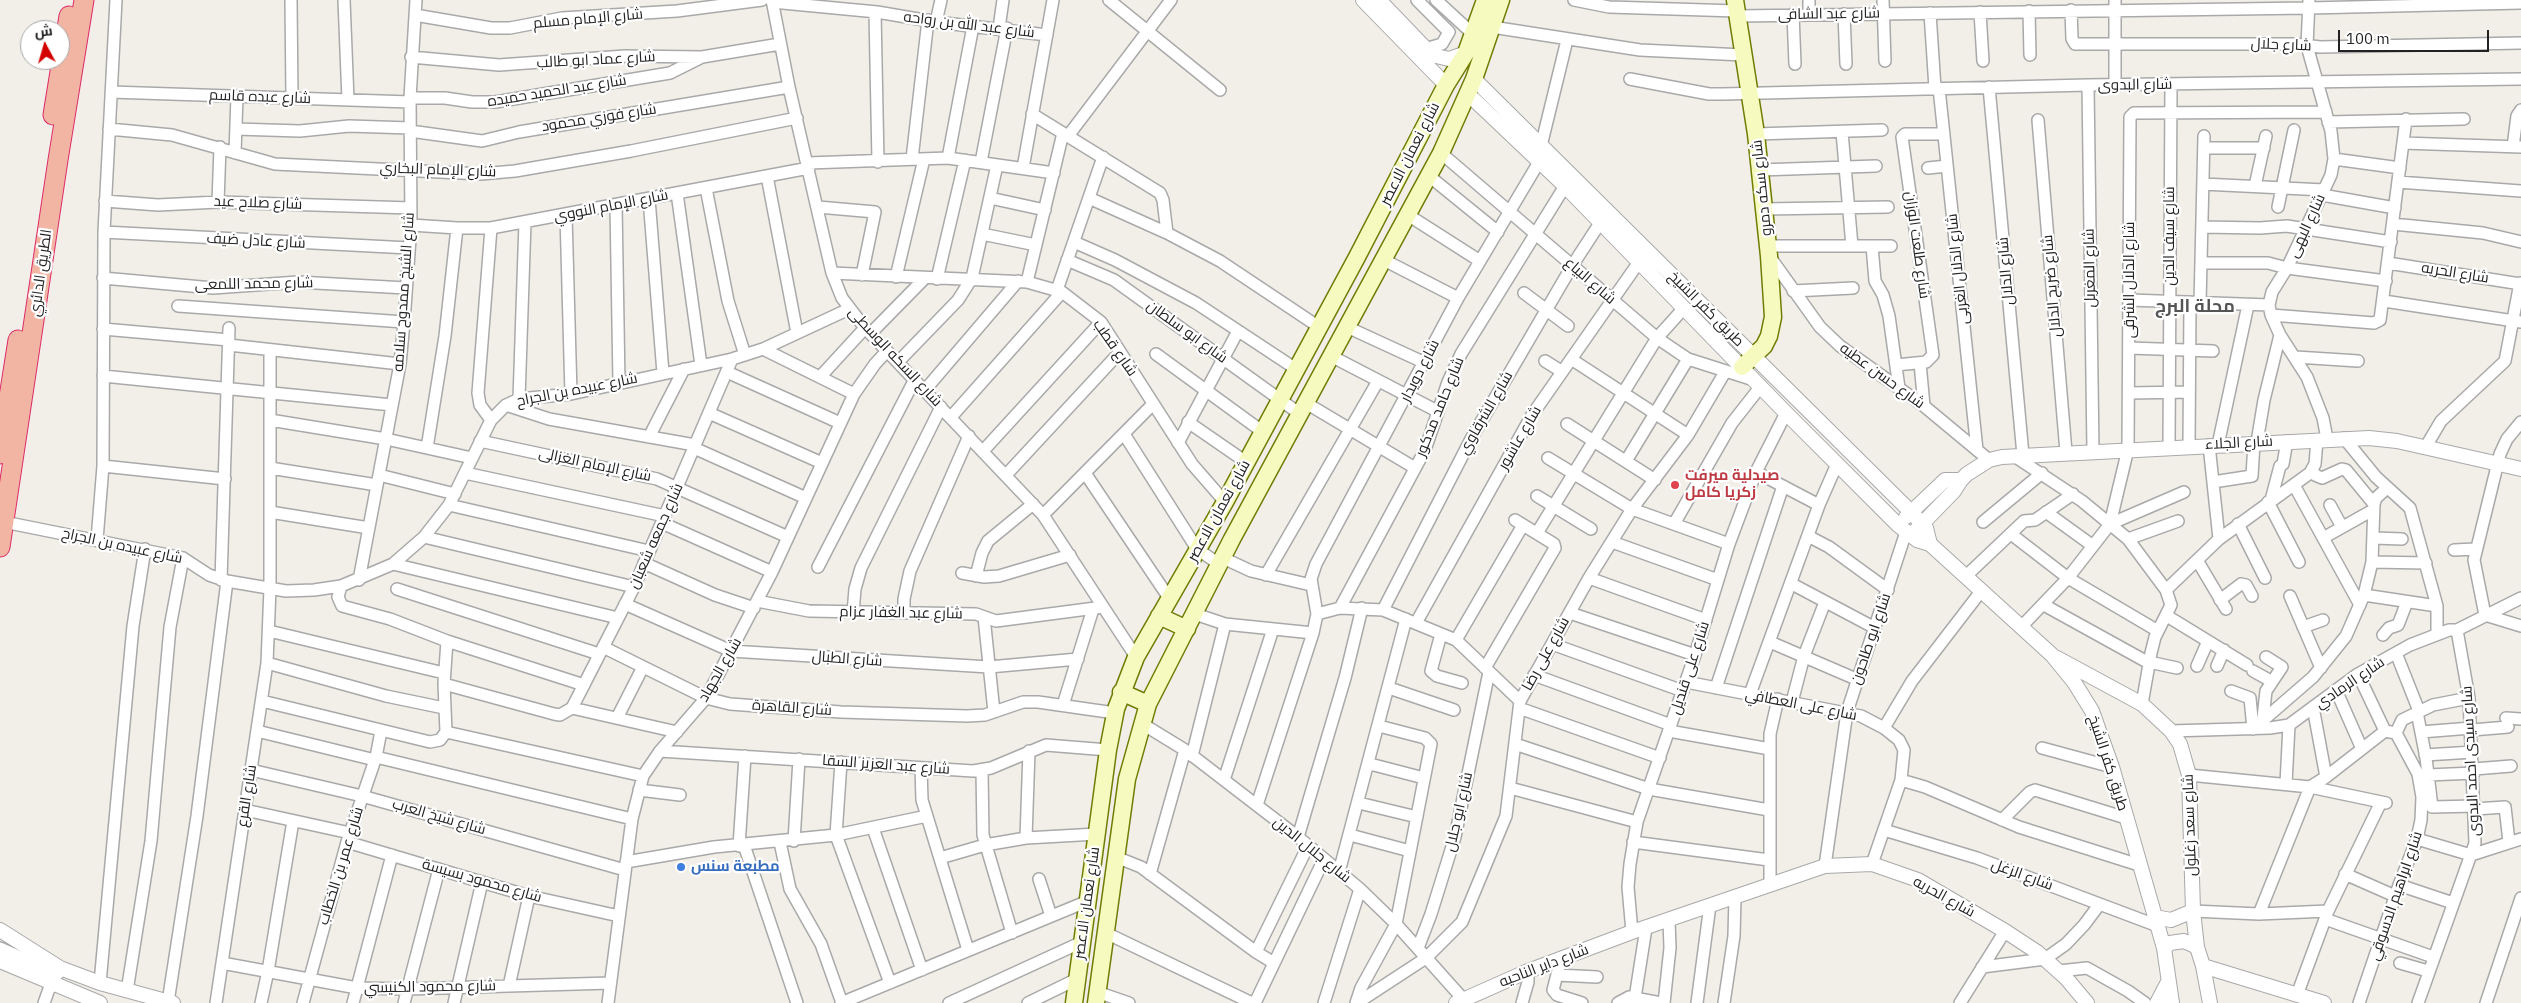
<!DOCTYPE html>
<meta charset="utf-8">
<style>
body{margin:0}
#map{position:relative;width:2521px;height:1003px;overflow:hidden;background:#f2efe9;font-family:"IBM Plex Sans",Cairo,sans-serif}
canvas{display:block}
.north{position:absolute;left:20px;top:20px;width:50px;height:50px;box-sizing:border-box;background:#fff;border:1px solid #a7a7a7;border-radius:50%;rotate:354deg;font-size:14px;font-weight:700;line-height:20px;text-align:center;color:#222}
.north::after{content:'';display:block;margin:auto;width:18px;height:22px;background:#d40000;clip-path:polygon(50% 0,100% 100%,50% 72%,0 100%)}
.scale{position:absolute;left:2338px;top:30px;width:151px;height:22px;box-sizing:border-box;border:2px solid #222;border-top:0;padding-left:6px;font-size:15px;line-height:18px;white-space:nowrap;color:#222;-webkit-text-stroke:4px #fff;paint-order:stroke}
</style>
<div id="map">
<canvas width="2521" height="1003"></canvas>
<div class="north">ش</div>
<div class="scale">100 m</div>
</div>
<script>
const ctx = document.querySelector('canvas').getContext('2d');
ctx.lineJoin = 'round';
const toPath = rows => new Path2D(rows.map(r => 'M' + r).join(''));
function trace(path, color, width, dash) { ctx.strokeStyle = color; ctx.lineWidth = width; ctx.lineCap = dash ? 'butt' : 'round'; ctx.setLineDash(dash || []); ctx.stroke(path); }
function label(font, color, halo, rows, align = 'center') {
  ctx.font = font + ' "IBM Plex Sans",Cairo,sans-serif'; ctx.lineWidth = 4.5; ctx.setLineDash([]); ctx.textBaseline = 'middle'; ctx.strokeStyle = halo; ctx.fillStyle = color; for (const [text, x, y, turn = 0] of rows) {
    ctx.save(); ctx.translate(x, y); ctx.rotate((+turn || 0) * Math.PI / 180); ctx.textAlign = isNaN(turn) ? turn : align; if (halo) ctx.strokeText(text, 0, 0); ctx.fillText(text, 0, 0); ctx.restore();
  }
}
const minor = toPath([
 [291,0,292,98],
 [344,0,348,100],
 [772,0,789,87,832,273,842,298,865,328,1043,515,1136,657],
 [1109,0,1220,90],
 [1417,0,1449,32,1442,44,1425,49],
 [1436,0,1473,34],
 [1574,0,1609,7,1737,11],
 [1883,0,1885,61],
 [2309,0,2307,46,2331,131,2334,159,2331,175,2287,268,2272,292,2269,305,2271,315,2280,335,2307,377,2323,418,2327,439],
 [772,2,877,12,936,22,1047,35],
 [2071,10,2072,39,2075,44,2295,44,2320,47,2521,43],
 [2029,11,2030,55],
 [875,12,878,162],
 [1980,12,1983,61],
 [1930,13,1935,88],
 [1793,14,1795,64],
 [1809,14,1809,0],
 [1844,14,1846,64],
 [415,15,491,28,510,28,562,18,677,11,762,0],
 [1738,16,2309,8,2521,3],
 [936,22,941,0],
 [1492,27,1640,50,1743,55],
 [999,28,1003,0],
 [411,57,499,65,625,56,702,57,780,44],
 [1630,79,1709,94,1723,94,2088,85,2521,79],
 [2088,85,2093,451],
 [2115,85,2115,0],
 [1989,87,2023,455],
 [1939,88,1977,450],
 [111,92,410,102],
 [410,98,445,98,472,102,495,102,670,73,700,58],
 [1032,114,1160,193,1163,200,1167,233],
 [2038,120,2066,452],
 [2328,122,2464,119],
 [109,129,172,135,275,164,481,174,515,171,631,151,797,118],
 [236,129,300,131,349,126,410,128],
 [410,131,482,141,519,132,789,87],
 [1842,132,1852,246],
 [1756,134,1882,130],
 [1068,136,1171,0],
 [2403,143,2521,147],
 [1541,146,1567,40],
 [2513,147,2517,116,2521,110],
 [2204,148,2264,148],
 [235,153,237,96],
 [1441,153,1657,338,1688,359,1754,380],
 [948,158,973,26],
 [912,159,928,20],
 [2334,159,2400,168],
 [981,162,1007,28],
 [808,163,948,158,1054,173],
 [1023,168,1053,0],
 [1928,168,1947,166],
 [1760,170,1876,166],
 [767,176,797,333],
 [1429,176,1498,232],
 [2398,182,2521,191],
 [2203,184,2324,190],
 [2255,186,2266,136],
 [706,188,728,301,745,355],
 [677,193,701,365],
 [2322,195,2395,208],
 [990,198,1045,210],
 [1089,198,1167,233,1220,261,1319,327],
 [649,199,663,373],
 [105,201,158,205,218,202,411,208],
 [218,202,220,147],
 [616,205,619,383],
 [818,207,875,212,862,275],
 [2278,207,2294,130],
 [1764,209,1888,207],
 [566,215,571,394],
 [1408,215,1480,261],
 [2393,224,2483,233,2521,242],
 [411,225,457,228,491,228,809,168],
 [2202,227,2260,228,2287,226,2391,242],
 [104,232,409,248],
 [982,234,1036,245],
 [1074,242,1115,260,1196,303,1296,369],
 [1768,246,1891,246],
 [1872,246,1875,281,1883,295,1889,316,1899,388],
 [1770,257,1820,327,1840,346,1924,406,1989,460],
 [1067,260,1114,280,1300,414],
 [1384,260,1458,298],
 [2201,263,2268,263,2287,268,2386,281],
 [2388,263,2521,284],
 [832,273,1027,282,1062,292,1101,322,1192,464,1225,502],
 [896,277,924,159],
 [103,278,213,288,298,282,406,288],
 [937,279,965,160],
 [1027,282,1063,133],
 [1057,290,1103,157],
 [1793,291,1853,288],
 [1524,293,1568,326],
 [2130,300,2269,305],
 [2384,301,2521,322],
 [2200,303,2204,136],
 [178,306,404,322],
 [2271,315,2374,323,2380,320,2406,119],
 [1347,327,1423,362],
 [103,329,229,340],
 [871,333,924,279],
 [229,345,400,364],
 [2130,348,2213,351],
 [763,349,854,394],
 [1156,354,1263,432],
 [1331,356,1437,411],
 [2296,357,2358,361],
 [1571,359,1688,435],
 [1545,361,1561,371],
 [898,362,958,300,972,278,997,165],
 [1920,363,1924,406],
 [1896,365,1926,362,1933,355,1902,137,1905,134,1944,134],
 [727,372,840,423],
 [103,376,392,405],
 [820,377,865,328],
 [925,390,1018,281],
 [2129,393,2189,392],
 [519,399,525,222],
 [1306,403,1415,468],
 [506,405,549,419,695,445],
 [709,413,822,463],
 [951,417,1062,292],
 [270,420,386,439,472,458],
 [491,420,480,405,478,393,491,228],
 [1188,422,1246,462],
 [2521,422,2507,439,2500,454,2474,560,2485,615,2521,626],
 [1567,424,1655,480],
 [1124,434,1197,549,1219,564],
 [649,437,684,369],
 [2344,438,2376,477,2410,508,2437,606,2437,634],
 [480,441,657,479,788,537],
 [2257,442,2264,400,2280,335],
 [1178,443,1238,331],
 [2209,445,2219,539],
 [2218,445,2248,305],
 [2189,446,2190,302],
 [2169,447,2171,84],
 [427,448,445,336,457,228],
 [694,448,806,498],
 [2425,448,2441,421,2505,361,2520,283],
 [983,451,1101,322],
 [2014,456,2082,501,2128,539,2166,590,2171,605,2155,637,2151,653,2142,704],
 [1548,458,1632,509,1729,544],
 [1626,461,1688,359],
 [103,466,225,479],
 [270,468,377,485],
 [2312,469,2315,475,2322,478,2342,469,2346,470,2374,504],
 [1756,472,1819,505],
 [465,473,665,516],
 [1085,473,1169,598],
 [379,475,455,494],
 [1006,475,1120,352],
 [2213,482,2252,476,2254,443],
 [2294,485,2360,605],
 [1537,496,1591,529],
 [2271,500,2280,466,2283,464,2287,441],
 [2268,502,2299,562],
 [449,505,649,551],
 [2330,505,2342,527],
 [270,512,369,528],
 [2046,512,2093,546],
 [1043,515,1153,404],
 [4,522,183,558,209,575,227,581,286,591,314,590,341,586,393,564,424,537,449,505,491,420,506,405,519,399,571,394,732,359,763,349,849,309],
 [1983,522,2042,473],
 [662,523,772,572],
 [1674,524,1732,423,1761,386],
 [2110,524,2184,492],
 [2238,524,2265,578],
 [1537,533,1657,338,1684,308],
 [2011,534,2068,578,2158,631],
 [1808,536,1829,547,1888,590],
 [424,537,634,587],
 [2323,538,2373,510],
 [2374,538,2402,539],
 [2128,539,2178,521],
 [97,540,103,466,104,232,116,0],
 [1612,542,1718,580],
 [2454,550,2475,549],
 [1223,558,1251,571,1311,585],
 [2197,560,2226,609],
 [2372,562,2426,563],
 [644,563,715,595,754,608],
 [393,564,618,618],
 [818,567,915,379],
 [962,573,984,577,999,576,1070,555],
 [1266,575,1378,381],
 [976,576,982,553,988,541,1033,504],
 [1966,576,2024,521,2035,520,2073,494],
 [1589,578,1706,620],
 [221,580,229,328],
 [359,580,400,364,404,322,411,225,410,98,416,0],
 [1792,584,1875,628],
 [341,586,338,597,342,606,390,619,447,641,584,685],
 [397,589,599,654],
 [2166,590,2219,539,2310,473,2315,464,2317,440],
 [2364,595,2437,606],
 [2290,596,2321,668],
 [2220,600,2241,584,2246,585,2252,596],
 [757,601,809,611,976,614,996,621,1103,607],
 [625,604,731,651,989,667,1078,659],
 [2044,605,2149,663],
 [1340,608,1425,450,1448,382,1461,354,1565,186],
 [1383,610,1471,439,1572,266,1600,223],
 [853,613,855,589,861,568,941,407],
 [904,613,904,599,910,571,969,436],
 [1570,613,1695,655],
 [1195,614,1225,624,1313,633],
 [1317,614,1340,608,1383,610,1456,640,1520,701],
 [2167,616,2247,665],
 [984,617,994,712],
 [1416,623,1532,415,1639,262],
 [2022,626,2068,578,2110,524,2128,449,2130,117,2134,113,2326,112],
 [2303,627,2323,620],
 [269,631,444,673],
 [1441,634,1431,671,1437,676,1462,683],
 [2383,635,2389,628,2398,625,2407,602],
 [1456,640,1523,525],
 [1770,642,1856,679],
 [1552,644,1683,691],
 [603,647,706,698,730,704,841,712,967,716,985,715,1023,702,1038,702,1115,713],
 [2396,653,2419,711],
 [2149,662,2177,668],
 [267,663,386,696,444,708],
 [2197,666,2208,641],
 [2217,666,2224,650],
 [1485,668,1555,548,1554,544,1515,520],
 [2253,671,2271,681],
 [2358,674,2385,731],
 [1534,675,1671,725],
 [1686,682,1861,716,1884,728,1899,740,1904,750,1901,780,1872,864],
 [444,684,554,714,560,715,572,708,634,587,732,359],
 [1389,688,1454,710],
 [1716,688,1783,486],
 [2336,690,2362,749],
 [2231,691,2250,698,2253,729],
 [1750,694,1819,505,1837,464],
 [262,701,430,742,440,740,446,732],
 [1792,702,1804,656,1825,602],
 [1063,705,1093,609],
 [2313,707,2326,777],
 [572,708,677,732],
 [1519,708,1660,758],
 [2417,712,2426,758,2432,807,2475,806],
 [617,718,643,667],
 [2263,718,2266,691,2282,667,2266,657],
 [2506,718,2521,719],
 [1141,723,1185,750,1298,837,1360,889,1396,924,1463,999],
 [1884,728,1912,681,1982,590],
 [2253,729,2313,677,2346,636,2364,595,2372,562,2374,504,2376,498,2387,488],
 [2472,730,2508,727],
 [257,731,375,760],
 [1669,731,1770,749],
 [2171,731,2270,728,2289,725,2358,674,2410,645,2449,630,2457,630,2521,598],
 [446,732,643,776],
 [446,732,444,684,447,641],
 [2421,732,2471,728],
 [1515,744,1649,789,1769,810],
 [2042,748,2112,767],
 [660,751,973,771,991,768,1046,745,1108,750],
 [2425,755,2473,752],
 [1192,756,1225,624],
 [376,757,632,819],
 [841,762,836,835,890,983],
 [1370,764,1424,778],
 [921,768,922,800,968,950],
 [2474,769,2511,766],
 [251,770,362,796,625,870],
 [982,770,983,835,1012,933],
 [2189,775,2310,787,2326,777,2385,731,2396,733,2402,720,2433,705,2469,698],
 [2428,775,2474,773],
 [1224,780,1273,629],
 [1901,780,1925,787,2019,827,2139,865],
 [2286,784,2289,725],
 [1510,788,1637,822],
 [639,790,680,795],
 [1359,803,1417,817],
 [1257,805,1313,633,1317,614,1311,579,1316,564,1458,298,1539,162],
 [2475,809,2505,807,2509,842],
 [245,810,350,833],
 [2002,820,2030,792,2035,790,2126,818],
 [873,828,922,970],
 [1884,830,1977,858,2158,926],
 [1350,835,1410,851],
 [1298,837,1345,678,1362,608],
 [1026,838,1029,751],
 [2417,839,2471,855,2521,839],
 [794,841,799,759],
 [347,842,529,896,619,916],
 [780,842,790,889,821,944,842,1003],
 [1633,842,1769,860],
 [744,845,797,1003],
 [739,846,745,756],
 [1116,857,1141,867,1256,952,1274,963],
 [940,858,985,845,1026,838,1097,834],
 [626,862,714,847,836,835,927,816],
 [1825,866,1847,712,1906,532],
 [1339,872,1406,619],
 [1150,874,1185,750],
 [2345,874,2395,896],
 [1039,879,1051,916],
 [1770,885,1770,734,1778,699],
 [2399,885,2453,903],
 [2193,911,2259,914,2328,911],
 [2259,914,2310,787,2386,803],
 [2325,919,2433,957],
 [1632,932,1628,887,1630,864,1637,822,1695,655,1729,544,1756,472,1786,413],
 [1106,933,1252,1003],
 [0,948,58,974],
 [1418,948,1431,914,1455,837,1489,672],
 [1256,952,1308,846],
 [1561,959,1553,990,1557,995,1582,1003],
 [222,963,357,988,408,989,610,983],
 [2400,963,2428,971],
 [1982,967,2045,959,2066,944,2084,925,2099,905],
 [2059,971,2087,968,2128,991,2145,1003],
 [1557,975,1597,977],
 [100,983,133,626,145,549],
 [509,986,529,896],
 [127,991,151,841,170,627,183,558],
 [1097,992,1129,1003],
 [2297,995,2328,911,2381,802],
 [1635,998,1646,928],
 [168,1002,197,816,227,581],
 [44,1003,49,989,55,984],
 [216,1003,267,663,270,588,270,350],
 [261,1003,268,971,293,821],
 [303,1003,347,842,376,757,381,731],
 [353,1003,392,855],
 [404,1003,439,869],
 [454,1003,482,882],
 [608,1003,632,819,643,776,660,751,706,698,772,572,854,394,875,364,887,351],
 [841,1003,1088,901],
 [949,1003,1082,942],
 [1028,1003,1077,979],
 [1255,1003,1324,859],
 [1324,1003,1360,889],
 [1356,1003,1361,988,1396,924,1431,744,1425,738,1379,726],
 [1357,1003,1426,958,1462,922,1506,816,1520,701,1589,578,1632,509,1688,435,1725,372],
 [1522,1003,1528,982,1528,971],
 [1618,1003,1629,997,1661,1003],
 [1664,1003,1670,948,1669,920],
 [1697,1003,1710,905],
 [1724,1003,1734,936,1735,897],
 [1960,1003,2005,931],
 [2359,1003,2399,885,2417,839,2421,820,2422,797,2418,774,2396,733],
 [2418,1003,2475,843,2469,698,2457,630],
 [2486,1003,2521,898]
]);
const tertiary = toPath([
 [1363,0,1446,85],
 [1379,0,1432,55,1449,59,1466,53],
 [1474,79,1911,512,1926,528,1930,544],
 [1467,93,1565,186,1786,413,1898,525,1917,540,1930,544,2052,655,2074,682,2092,711,2112,767,2164,948,2172,1003],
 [1906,517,1945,480,1961,480],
 [1917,529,1954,491,1961,480,1967,474,1989,460,2002,457,2369,438,2397,441,2521,469],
 [2057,658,2142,704,2171,731,2180,744,2189,775,2193,911,2197,947,2203,966,2210,1003],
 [2155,917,2171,920,2193,911],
 [0,930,60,968,100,983,173,1003],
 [2164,948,2170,943,2184,941,2197,947],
 [0,961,100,1003],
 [2203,966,2324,1003],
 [1456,1003,1528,971,1632,932,1825,866,1872,864,1918,880,2005,931,2037,952,2066,978,2087,1003],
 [2157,1003,2168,982]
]);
const secondary = toPath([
 [1735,0,1756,134,1769,256,1773,317,1769,336,1764,346,1742,367],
 [1159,616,1187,629],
 [1121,692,1148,704],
 [1074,1003,1108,750,1116,709,1136,657,1225,502,1357,257,1446,85,1466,53,1485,0],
 [1096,1003,1127,779,1148,704,1232,539,1441,153,1474,79,1501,0]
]);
const trunk = toPath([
 [53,115,69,16],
 [0,454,18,340],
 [0,547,58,160,84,0]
]);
trace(minor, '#a9a9a9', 14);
trace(tertiary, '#a9a9a9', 16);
trace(secondary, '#707d05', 19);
trace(trunk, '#dc2a67', 21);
trace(minor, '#fff', 11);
trace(tertiary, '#fff', 14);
trace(secondary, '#f7fabf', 16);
trace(trunk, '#f2b4a3', 19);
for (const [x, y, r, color] of [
 [1675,485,5,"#e0444e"],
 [681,867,5,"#3f7fe0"]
]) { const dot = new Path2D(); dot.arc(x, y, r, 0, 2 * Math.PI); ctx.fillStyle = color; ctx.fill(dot); trace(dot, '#fff', 2); }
label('15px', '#222', '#fff', [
 ["شارع عبد الشافى",1829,14,-1],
 ["شارع الإمام مسلم",588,19,-5],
 ["شارع عبد الله بن رواحه",969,25,7],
 ["شارع جلال",2281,45,2],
 ["شارع عماد ابو طالب",596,60,-3],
 ["شارع البدوى",2135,85,-1],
 ["شارع عبد الحميد حميده",557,91,-9],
 ["شارع عبده قاسم",260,97,2],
 ["شارع فوزي محمود",599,118,-9],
 ["شارع نعمان الاعصر",1410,154,-63],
 ["شارع الإمام البخاري",438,170,2],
 ["شارع سكه دمرو",1762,188,-96],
 ["شارع صلاح عيد",258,203,2],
 ["شارع الإمام النووي",611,206,-11],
 ["شارع البهى",2307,226,-65],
 ["شارع سيف الدين",2170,236,-90],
 ["شارع عادل ضيف",256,241,3],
 ["شارع طلعت الوزان",1917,245,82],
 ["شارع المغربل",2090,268,-91],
 ["شارع الدلال الغربى",1958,269,-96],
 ["شارع الدلال",2006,271,-95],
 ["الطريق الدائري",41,273,-82],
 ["شارع الحريه",2455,273,9],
 ["شارع الدلال الشرقى",2130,280,-90],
 ["شارع البياع",1590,281,41],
 ["شارع محمد اللمعى",254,284,-1],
 ["شارع ضريح الدلال",2052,286,-95],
 ["شارع الشيخ ممدوح سلامه",404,292,-86],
 ["طريق كفر الشيخ",1706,309,45],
 ["شارع ابو سلطان",1187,332,36],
 ["شارع قطب",1115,348,55],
 ["شارع السكه الوسطى",895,357,47],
 ["شارع دويدار",1420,371,-63],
 ["شارع حسن عطيه",1882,376,36],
 ["شارع عبيده بن الجراح",577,390,-11],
 ["شارع حامد مدكور",1440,407,-68],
 ["شارع الشرقاوي",1486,413,-60],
 ["شارع عاشور",1520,438,-60],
 ["شارع الجلاء",2239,443,-3],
 ["شارع الإمام الغزالى",595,465,12],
 ["شارع نعمان الاعصر",1219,511,-61],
 ["شارع جمعه شعبان",656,536,-66],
 ["شارع عبيده بن الجراح",122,546,12],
 ["شارع عبد الغفار عزام",901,613,1],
 ["شارع ابو طاحون",1871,639,-71],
 ["شارع على رضا",1546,654,-61],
 ["شارع الطبال",847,659,4],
 ["شارع على قنديل",1690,668,-72],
 ["شارع الجهاد",720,670,-60],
 ["شارع الرمادي",2350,683,-34],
 ["شارع على العطافي",1801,705,11],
 ["شارع القاهرة",792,708,4],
 ["شارع سيدى احمد البدوى",2471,761,-93],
 ["طريق كفر الشيخ",2108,763,72],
 ["شارع عبد العزيز السقا",886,765,4],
 ["شارع القرع",247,796,-81],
 ["شارع ابو جلال",1459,812,-77],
 ["شارع شيخ العرب",439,817,16],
 ["شارع سعد زغلول",2190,825,-92],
 ["شارع جلال الدين",1312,850,39],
 ["شارع عمر بن الخطاب",341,866,-73],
 ["شارع الزغل",2022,875,20],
 ["شارع محمود بسيسة",482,881,16],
 ["شارع ابراهيم الدسوقي",2396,896,-71],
 ["شارع الحريه",1944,897,29],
 ["شارع نعمان الاعصر",1087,903,-82],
 ["شارع داير الناحيه",1544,966,-21],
 ["شارع محمود الكنيسي",430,987,-1]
]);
label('bold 15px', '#be3a42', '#fff', [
 ["صيدلية ميرفت",1685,476],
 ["زكريا كامل",1685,493]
], 'left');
label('bold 15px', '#366cbe', '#fff', [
 ["مطبعة سنس",691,867]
], 'left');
label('bold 18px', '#555', '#fff', [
 ["محلة البرج",2195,307]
]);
</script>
